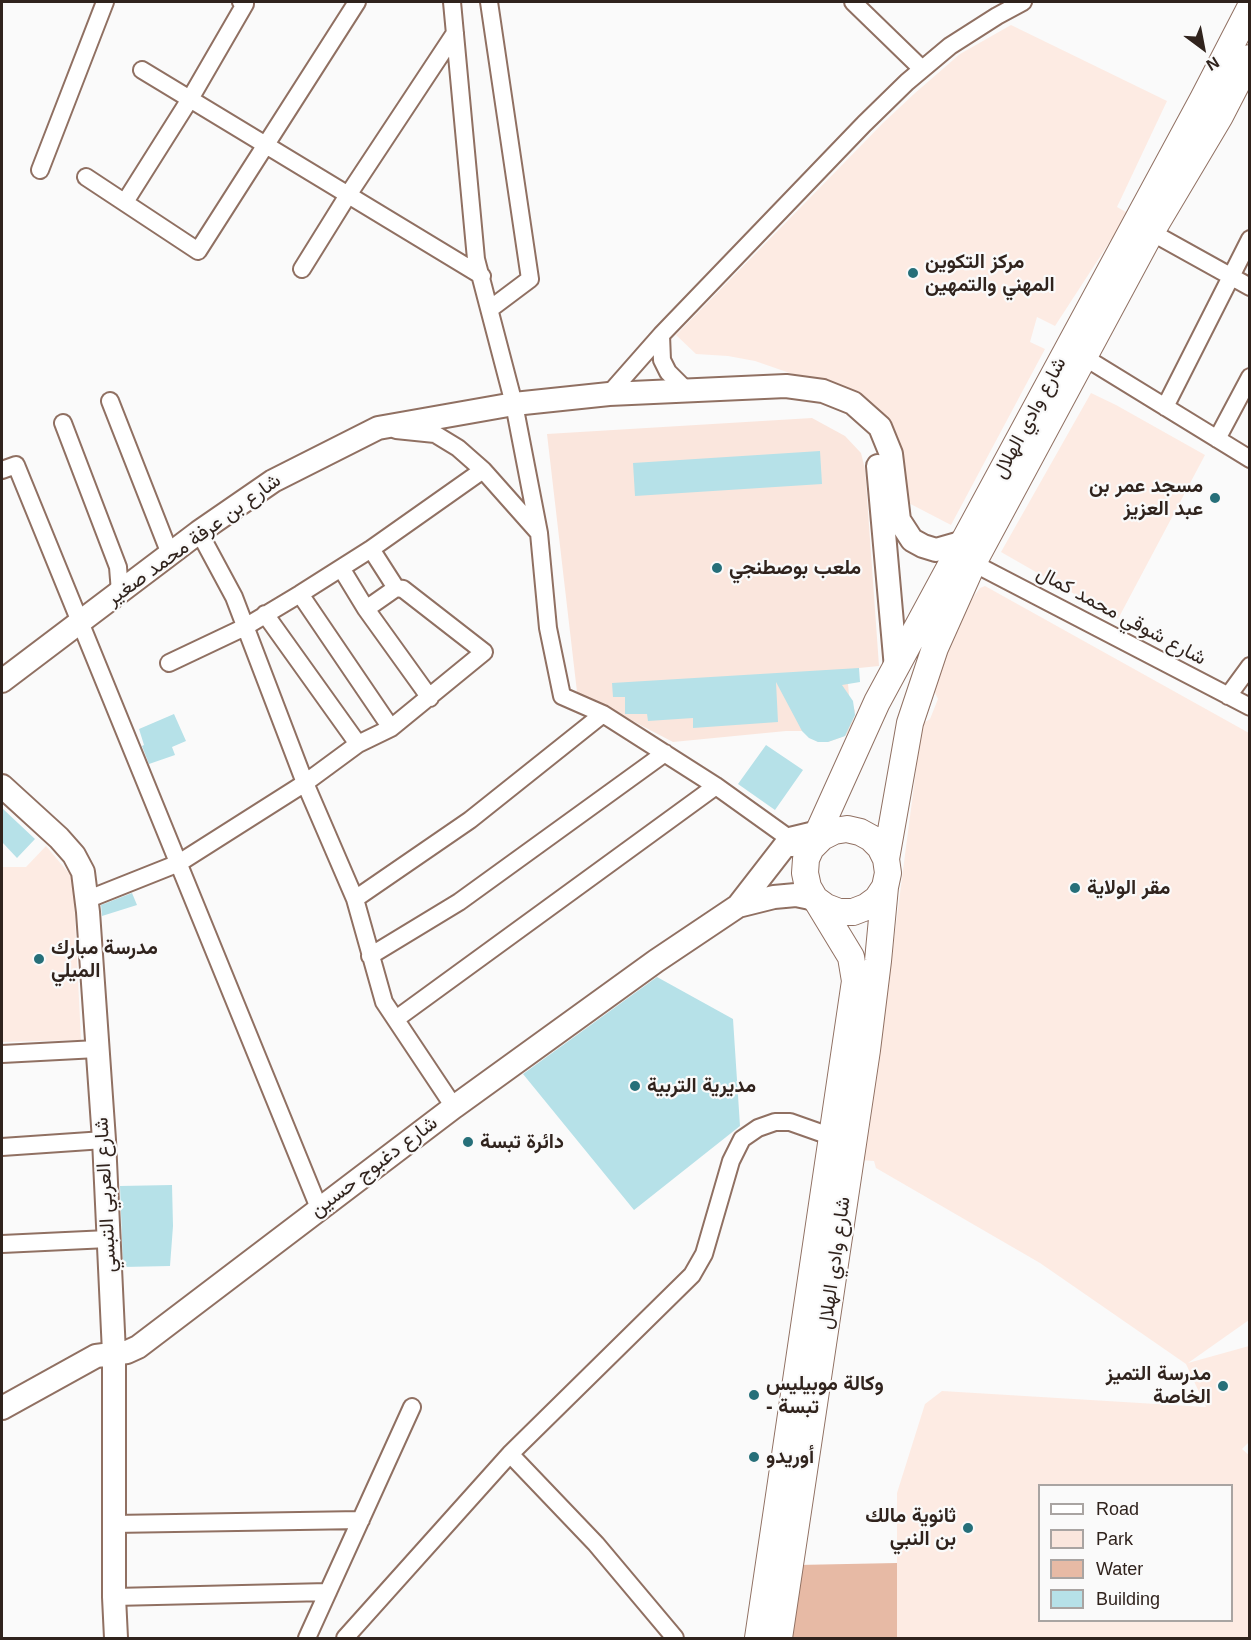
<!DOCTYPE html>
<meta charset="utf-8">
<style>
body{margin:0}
#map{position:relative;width:1251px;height:1640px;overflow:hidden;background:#fafafa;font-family:Arial,sans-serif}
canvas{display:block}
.frame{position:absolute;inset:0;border:3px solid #30231d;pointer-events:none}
.legend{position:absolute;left:1038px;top:1484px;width:195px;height:138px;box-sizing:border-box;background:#fafafa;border:2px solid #a9a4a2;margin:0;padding:8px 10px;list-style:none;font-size:18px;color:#30231d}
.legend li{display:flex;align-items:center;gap:12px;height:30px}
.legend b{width:30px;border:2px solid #a9a4a2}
.north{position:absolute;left:1173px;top:18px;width:60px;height:60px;-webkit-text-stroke:4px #fafafa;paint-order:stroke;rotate:148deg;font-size:16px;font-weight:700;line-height:24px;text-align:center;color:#30231d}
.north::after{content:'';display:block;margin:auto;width:21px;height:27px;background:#30231d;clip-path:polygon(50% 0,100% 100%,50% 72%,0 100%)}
</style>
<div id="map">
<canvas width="1251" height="1640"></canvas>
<div class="frame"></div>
<ul class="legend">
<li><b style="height:8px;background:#fff"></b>Road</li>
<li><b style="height:16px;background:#fae6dd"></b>Park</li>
<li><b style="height:16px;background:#e7baa5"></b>Water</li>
<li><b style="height:16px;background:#b6e1e8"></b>Building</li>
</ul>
<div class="north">N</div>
</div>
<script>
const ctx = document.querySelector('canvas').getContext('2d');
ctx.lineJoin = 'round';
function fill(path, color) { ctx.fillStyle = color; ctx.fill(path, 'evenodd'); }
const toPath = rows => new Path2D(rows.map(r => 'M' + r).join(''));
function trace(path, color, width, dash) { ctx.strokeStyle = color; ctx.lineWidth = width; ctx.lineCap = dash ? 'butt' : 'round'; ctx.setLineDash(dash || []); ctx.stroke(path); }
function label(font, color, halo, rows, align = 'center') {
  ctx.font = font + ' Arial,Vazirmatn,sans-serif'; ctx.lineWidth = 4.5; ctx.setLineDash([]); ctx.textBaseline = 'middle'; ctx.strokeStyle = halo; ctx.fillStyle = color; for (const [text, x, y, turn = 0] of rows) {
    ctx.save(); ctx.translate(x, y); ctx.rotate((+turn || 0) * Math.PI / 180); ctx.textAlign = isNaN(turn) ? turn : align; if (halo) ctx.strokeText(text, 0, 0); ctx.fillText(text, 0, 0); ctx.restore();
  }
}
fill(toPath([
 [1011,25,1167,101,1117,207,1126,212,1118,229,1055,326,1037,317,1030,342,1045,349,951,525,899,498,895,451,810,380,755,361,728,356,696,354,676,335,883,123,915,93,960,54],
 [1091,393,1116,405,1205,455,1118,619,1001,552],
 [985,586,1249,733,1249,1320,1188,1363,1249,1346,1249,1442,1242,1449,1250,1456,1249,1638,897,1638,897,1493,925,1404,942,1391,1206,1407,1186,1364,1040,1263,876,1168,874,1161,859,1160,869,1132,922,724,930,719,938,699,927,675,974,596,980,588],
 [1040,1486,1232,1486,1232,1620,1040,1620],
 [46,846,73,878,81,1040,2,1042,2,867,26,867]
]), '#fdebe3');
fill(toPath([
 [812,418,845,436,861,453,865,469,879,666,859,668,848,684,849,695,855,711,851,729,845,736,828,742,818,742,802,731,786,731,673,742,577,692,547,434]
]), '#fae6dd');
fill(toPath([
 [897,1563,897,1638,791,1638,797,1565]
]), '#e7baa5');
fill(toPath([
 [820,451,822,484,635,496,633,463],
 [859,668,860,682,842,685,853,701,855,715,845,736,828,742,818,742,809,738,802,731,776,682,778,722,693,728,693,718,648,721,647,714,625,714,625,697,613,697,612,683],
 [174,714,186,741,172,747,175,755,149,764,142,746,144,745,139,729],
 [766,745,803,770,775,810,738,784],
 [2,808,35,839,17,858,2,842],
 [132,893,137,905,102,916,101,905],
 [657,977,733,1019,740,1126,634,1210,523,1074],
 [172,1185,173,1226,170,1266,123,1267,120,1186]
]), '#b6e1e8');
const street = toPath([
 [452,2,476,259,514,404,539,533,548,628,562,696,603,714,716,786,790,839,793,848],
 [489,2,530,279,490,309],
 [853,2,922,69],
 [142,70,482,276],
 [40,170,105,2],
 [86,177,198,251,357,2],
 [125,202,190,99,245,4,241,2],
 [1151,232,1250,287],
 [302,269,348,195,455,33],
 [661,335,662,360,668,372,686,390],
 [1084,357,1250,459],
 [609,394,661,335,864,124,907,82,950,46,997,16,1023,2],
 [110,401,170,554],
 [1165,407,1250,239],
 [63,423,118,567,120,592],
 [396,430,435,434,458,448,483,470,539,533],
 [1217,439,1250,377],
 [2,470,16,465,319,1208],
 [199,532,234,597,305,783,355,899,384,1002,454,1107],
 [973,563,1250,707],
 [341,568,366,609,430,698],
 [300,594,391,728],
 [366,609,396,588,371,549],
 [265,614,358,744],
 [169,663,245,627,300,594,371,549,483,470],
 [1228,696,1250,666],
 [355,899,470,820,603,714],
 [86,900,179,863,305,783,358,744,391,728,484,652,403,589,396,588],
 [370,956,459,902,665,753],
 [396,1019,716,786],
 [2,1054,97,1049],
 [2,1147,104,1140],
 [2,1244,108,1239],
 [510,1454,596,1544,675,1638],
 [113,1524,361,1520],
 [114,1597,328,1592],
 [307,1638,412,1407],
 [345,1638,510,1454,692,1275,704,1254,731,1161,742,1139,758,1128,775,1122,790,1122,841,1140]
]);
const secondary = toPath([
 [878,466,896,668],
 [2,681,199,532,273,481,378,428,514,404,609,394,786,386,823,391,853,403,880,427,891,454,899,520,912,540,923,546,936,550,964,542],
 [2,786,59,838,74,855,83,872,88,912,104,1140,114,1353,114,1597,116,1638],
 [738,906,774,897,796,895,815,899],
 [2,1408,96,1356,127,1352,138,1347,454,1107,656,961,738,906,790,839,819,832,832,832]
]);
const primary = toPath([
 [812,847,822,837,834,831,847,829,860,832,871,838,880,847,886,859,888,873,885,887,877,899,866,907,853,912,839,912,826,907,815,899,808,887,805,873,806,859,877,702,1203,99,1250,8],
 [886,859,910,723,935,648,973,563,1151,232,1220,116,1250,58],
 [758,1638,855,981,851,957,817,901],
 [779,1638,867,1050,878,961,885,887]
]);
trace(street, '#907062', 20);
trace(secondary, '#907062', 26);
trace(primary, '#907062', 28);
trace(street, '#fff', 16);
trace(secondary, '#fff', 22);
trace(primary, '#fff', 26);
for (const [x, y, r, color] of [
 [913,273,6,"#266f79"],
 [1215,498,6,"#266f79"],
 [717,568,6,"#266f79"],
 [1075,888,6,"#266f79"],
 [39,959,6,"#266f79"],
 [635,1086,6,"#266f79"],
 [468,1142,6,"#266f79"],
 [1223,1386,6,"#266f79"],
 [754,1395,6,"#266f79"],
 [754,1457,6,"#266f79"],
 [968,1528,6,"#266f79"]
]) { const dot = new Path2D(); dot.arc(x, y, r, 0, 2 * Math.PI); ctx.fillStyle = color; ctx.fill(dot); trace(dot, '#fafafa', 2); }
label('bold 20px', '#30231d', '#fafafa', [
 ["مركز التكوين",925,262],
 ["المهني والتمهين",925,285],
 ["مسجد عمر بن",1203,486,"right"],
 ["عبد العزيز",1203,509,"right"],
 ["ملعب بوصطنجي",729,568],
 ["مقر الولاية",1087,888],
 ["مدرسة مبارك",51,948],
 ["الميلي",51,971],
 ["مديرية التربية",647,1086],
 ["دائرة تبسة",480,1142],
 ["مدرسة التميز",1211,1374,"right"],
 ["الخاصة",1211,1397,"right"],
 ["وكالة موبيليس",766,1384],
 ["- تبسة",766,1407],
 ["أوريدو",766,1457],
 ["ثانوية مالك",956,1516,"right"],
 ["بن النبي",956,1539,"right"]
], 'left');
label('20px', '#30231d', '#fafafa', [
 ["شارع وادي الهلال",1030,418,-62],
 ["شارع بن عرفة محمد صغير",194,540,-36],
 ["شارع شوقي محمد كمال",1121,616,28],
 ["شارع دغبوج حسين",374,1167,-37],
 ["شارع العربي التبسي",106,1195,-93],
 ["شارع وادي الهلال",835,1263,-82]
]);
</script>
